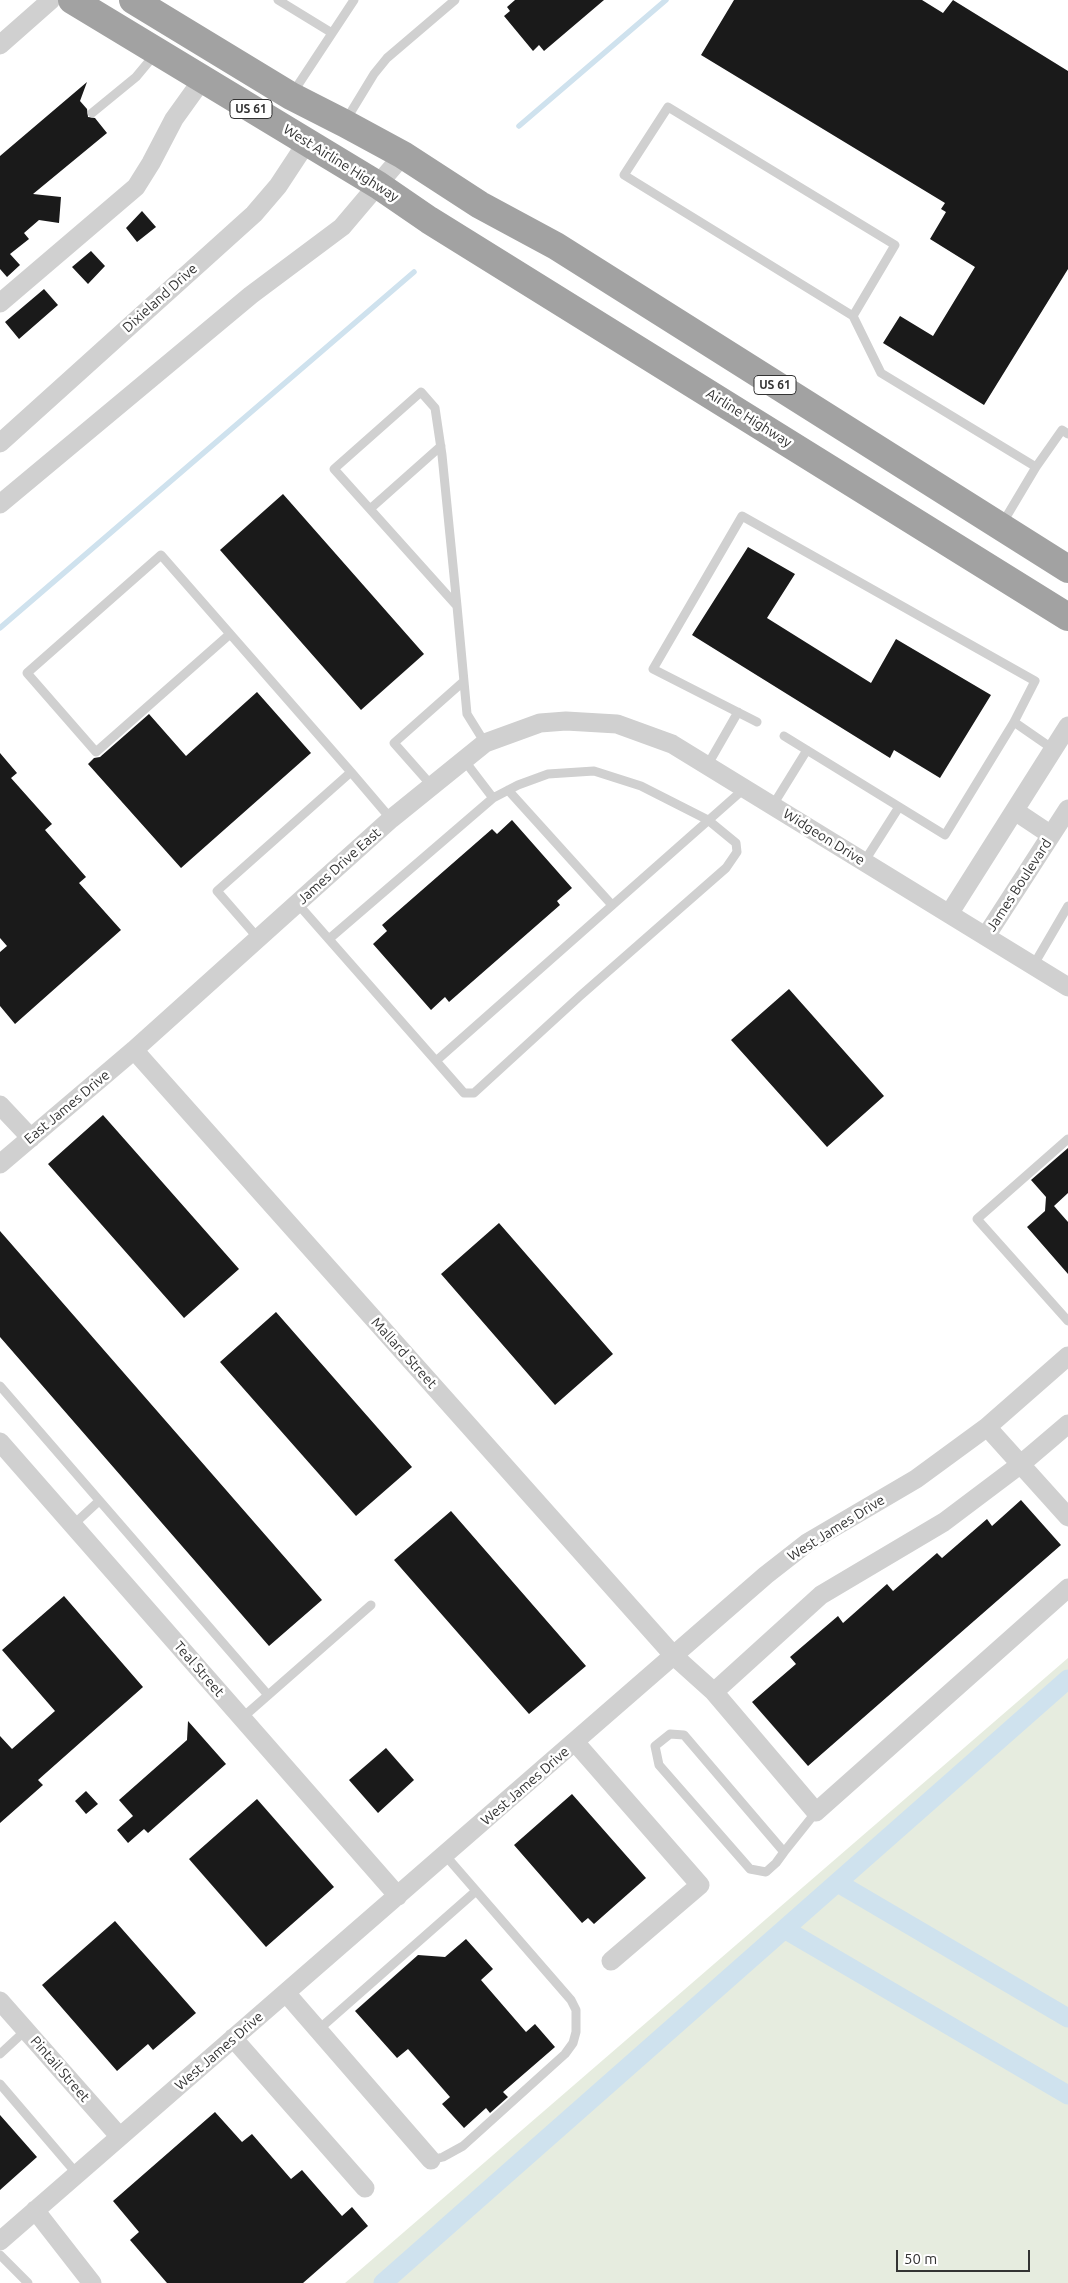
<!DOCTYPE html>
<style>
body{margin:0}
#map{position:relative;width:1068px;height:2283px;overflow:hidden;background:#fff;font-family:Ubuntu,sans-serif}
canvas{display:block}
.scale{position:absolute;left:896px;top:2250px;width:134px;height:22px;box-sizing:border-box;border:2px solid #333;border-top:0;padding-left:6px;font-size:15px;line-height:18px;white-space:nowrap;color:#333;-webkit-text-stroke:4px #fff;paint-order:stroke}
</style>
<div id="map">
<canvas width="1068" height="2283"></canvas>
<div class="scale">50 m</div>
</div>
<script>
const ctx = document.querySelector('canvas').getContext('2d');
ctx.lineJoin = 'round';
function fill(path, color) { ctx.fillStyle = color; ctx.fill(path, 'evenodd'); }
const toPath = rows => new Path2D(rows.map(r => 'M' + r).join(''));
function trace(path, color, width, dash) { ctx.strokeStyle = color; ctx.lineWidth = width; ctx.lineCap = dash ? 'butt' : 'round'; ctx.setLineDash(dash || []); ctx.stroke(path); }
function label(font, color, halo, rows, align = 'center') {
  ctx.font = font + ' Ubuntu,sans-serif'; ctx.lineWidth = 5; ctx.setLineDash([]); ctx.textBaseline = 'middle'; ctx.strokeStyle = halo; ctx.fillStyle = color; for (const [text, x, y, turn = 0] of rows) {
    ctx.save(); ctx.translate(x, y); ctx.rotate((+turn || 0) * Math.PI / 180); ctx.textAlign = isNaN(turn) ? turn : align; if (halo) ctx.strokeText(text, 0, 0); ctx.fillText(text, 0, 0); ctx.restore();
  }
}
fill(toPath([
 [1068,1658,1068,2283,345,2283]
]), '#e6ecdf');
trace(toPath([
 [519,126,666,0],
 [0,628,414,272]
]), '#cfe2ee', 5.5);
trace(toPath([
 [838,1883,1068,2018],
 [786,1930,1068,2095],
 [383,2283,1068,1679]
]), '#cfe2ee', 19);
fill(toPath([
 [515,0,604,0,544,51,539,45,533,51,504,16,510,11,507,7],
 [734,0,922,0,943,13,953,0,1068,71,1068,269,984,405,883,343,900,316,933,336,975,267,930,239,946,212,941,209,945,203,701,55],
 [87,82,80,101,87,109,88,117,95,118,107,133,33,194,61,197,59,223,39,220,24,233,29,239,10,254,20,265,7,277,0,269,0,156],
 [142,211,156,227,137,242,126,228],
 [91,251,105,266,88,284,72,267],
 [44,289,58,305,19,339,5,322],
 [283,494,424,654,361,710,220,550],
 [748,547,795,574,767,618,871,683,896,639,991,695,940,778,894,750,890,758,692,635],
 [257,692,311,753,181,868,88,764,94,758,100,757,149,714,186,756],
 [0,753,17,773,11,778,52,824,45,830,86,877,79,883,121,930,15,1024,0,1006,0,952,7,946,0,938],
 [512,820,572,888,557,901,560,905,449,1002,445,997,431,1010,373,944,387,931,382,925,492,829,497,834],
 [789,989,884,1096,827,1147,731,1040],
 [103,1115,239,1269,184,1318,48,1164],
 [1068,1148,1068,1193,1054,1206,1068,1222,1068,1274,1027,1227,1045,1211,1046,1197,1031,1180],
 [499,1223,613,1354,555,1405,441,1274],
 [0,1231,322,1600,269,1646,0,1337],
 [276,1312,412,1467,356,1516,220,1362],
 [1021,1500,1061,1545,808,1766,752,1702,796,1664,790,1657,838,1616,843,1623,887,1584,893,1591,937,1553,942,1558,987,1519,992,1526],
 [451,1511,586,1666,529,1714,394,1560],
 [64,1596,143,1687,38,1780,43,1785,0,1823,0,1736,12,1749,55,1711,2,1650],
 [188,1721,226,1764,148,1833,144,1829,128,1843,117,1830,133,1816,119,1800,187,1740],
 [386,1748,414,1780,378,1813,349,1780],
 [86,1791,98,1804,86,1814,75,1801],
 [572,1794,646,1878,594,1924,588,1918,582,1923,514,1845],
 [257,1799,334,1887,266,1947,189,1859],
 [115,1921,196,2013,153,2050,148,2044,117,2071,42,1985],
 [466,1939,493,1969,481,1980,526,2032,535,2024,555,2047,503,2092,508,2097,490,2113,486,2108,464,2128,442,2104,450,2097,408,2049,397,2058,355,2011,418,1955,445,1957],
 [215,2112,242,2142,252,2134,291,2179,302,2170,342,2216,352,2207,368,2226,303,2283,167,2283,130,2240,139,2232,113,2201],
 [0,2115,37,2157,0,2190]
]), '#1a1a1a');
trace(toPath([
 [278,0,332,33],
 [292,94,354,0],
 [92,113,136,77,156,53],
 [346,120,374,74,387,58,455,0],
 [853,316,895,245,668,107,624,175,853,316,881,373,1036,467,1062,430,1068,434],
 [370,509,441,446],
 [1002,524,1036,467],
 [457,606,334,469,421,392,435,408,442,455,457,606,467,714,485,743],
 [230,634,96,752,27,673,161,555,351,772],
 [757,722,653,669,742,516,1035,681,1014,722,1053,749],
 [784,736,945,835,1014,722],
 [707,766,738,712],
 [432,786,394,743,464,681],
 [508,790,612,905],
 [773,805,807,750],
 [864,862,899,807],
 [297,903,436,1061,745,788],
 [258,938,217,891,351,772,391,819],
 [329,939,493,798,464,760],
 [1033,966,1068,906],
 [436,1061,464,1093,474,1093,580,996,726,868,737,852,736,843,708,820,641,786,594,771,548,774,518,785,493,798],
 [1068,1139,977,1219,1068,1321],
 [0,1386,268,1695],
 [73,1525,99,1501],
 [242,1718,371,1605],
 [784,1852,776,1863,766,1872,750,1869,659,1765,655,1746,670,1734,684,1735,784,1852,816,1812],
 [318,2030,476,1891],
 [0,2054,26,2030],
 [0,2084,77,2174],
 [431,2160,443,2157,463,2146,565,2054,573,2043,576,2032,576,2010,571,2000,445,1855],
 [0,2255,28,2283]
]), '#d0d0d0', 9);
trace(toPath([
 [0,45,51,0],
 [0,303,136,187,151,163,174,119,202,80],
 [0,443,254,214,278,186,307,142],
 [0,504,251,295,342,227,403,155],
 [1015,811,1051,835],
 [949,914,1068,726],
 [986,936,1068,809],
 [134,1050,674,1656,714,1692],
 [0,1105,31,1138],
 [0,1164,134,1050,391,819,485,743,540,723,566,721,617,724,672,744,1068,987],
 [1068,1424,1021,1464,944,1522,821,1595,714,1692,816,1812,1068,1588],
 [987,1427,1068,1517],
 [0,1442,398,1896],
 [575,1742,700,1885,611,1961],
 [286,1993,431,2160],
 [0,2001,120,2137],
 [233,2038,365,2188],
 [35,2210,92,2283],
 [0,2241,766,1575,807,1543,916,1479,987,1427,1068,1356]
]), '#d0d0d0', 19);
trace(toPath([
 [72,0,378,185,429,220,1068,617],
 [133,0,291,96,344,123,403,155,480,205,556,246,1068,569]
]), '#a2a2a2', 28);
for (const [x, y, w] of [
 [251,109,42],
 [775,385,42]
]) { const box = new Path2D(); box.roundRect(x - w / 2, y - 9.5, w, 19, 4); ctx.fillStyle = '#fff'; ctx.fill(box); trace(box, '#333', 1); }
label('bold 12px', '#333', null, [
 ["US 61",251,109],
 ["US 61",775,385]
]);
label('14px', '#333', '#fff', [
 ["West Airline Highway",341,163,32],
 ["Dixieland Drive",160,298,-42],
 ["Airline Highway",749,418,32],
 ["Widgeon Drive",824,837,32],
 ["James Drive East",339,866,-42],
 ["James Boulevard",1019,885,-57],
 ["East James Drive",67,1107,-40],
 ["Mallard Street",404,1353,48],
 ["West James Drive",836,1528,-32],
 ["Teal Street",199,1669,49],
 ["West James Drive",525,1786,-41],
 ["West James Drive",219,2051,-41],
 ["Pintail Street",60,2069,49]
]);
</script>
